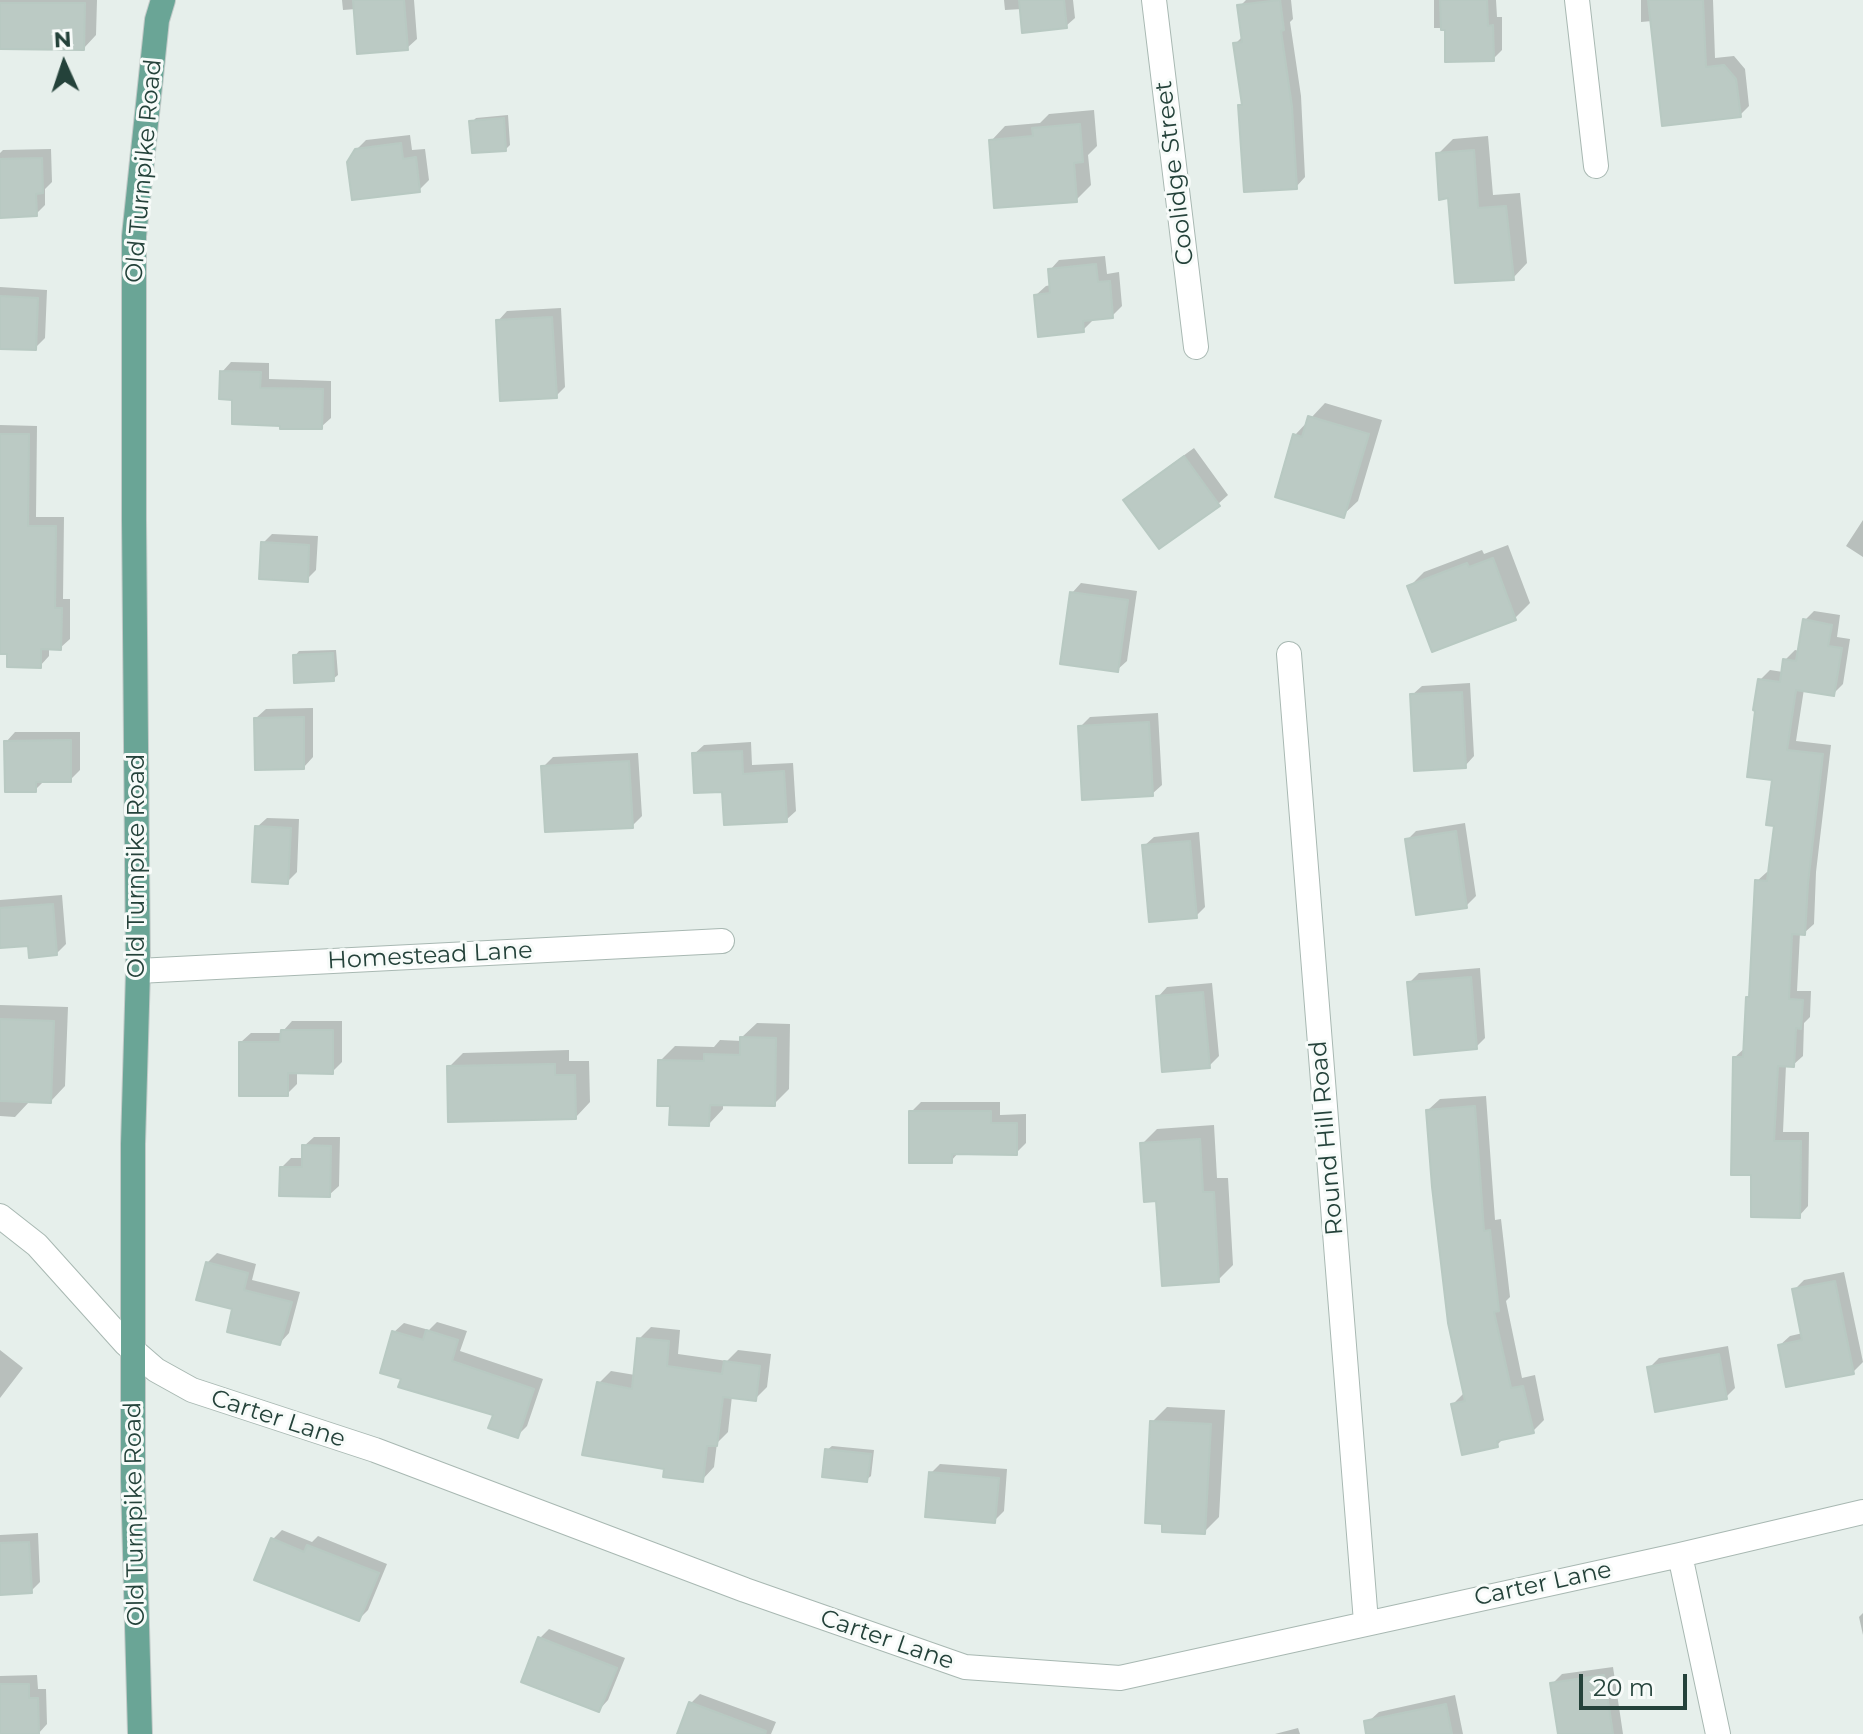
<!DOCTYPE html>
<style>
body{margin:0}
#map{position:relative;width:1863px;height:1734px;overflow:hidden;background:#e6efeb;font-family:Montserrat,sans-serif}
canvas{display:block}
.north{position:absolute;left:24px;top:24px;width:80px;height:80px;-webkit-text-stroke:6px #f7fbf9;paint-order:stroke;rotate:357deg;font-size:22px;font-weight:700;line-height:32px;text-align:center;color:#24423a}
.north::after{content:'';display:block;margin:auto;width:28px;height:36px;background:#24423a;clip-path:polygon(50% 0,100% 100%,50% 72%,0 100%)}
.scale{position:absolute;left:1579px;top:1674px;width:108px;height:36px;box-sizing:border-box;border:4px solid #24423a;border-top:0;padding-left:10px;font-size:24px;line-height:28px;white-space:nowrap;color:#24423a;-webkit-text-stroke:6px #f7fbf9;paint-order:stroke}
</style>
<div id="map">
<canvas width="1863" height="1734"></canvas>
<div class="north">N</div>
<div class="scale">20 m</div>
</div>
<script>
const ctx = document.querySelector('canvas').getContext('2d');
ctx.lineJoin = 'round';
function fill(path, color) { ctx.fillStyle = color; ctx.fill(path, 'evenodd'); }
const toPath = rows => new Path2D(rows.map(r => 'M' + r).join(''));
function trace(path, color, width, dash) { ctx.strokeStyle = color; ctx.lineWidth = width; ctx.lineCap = dash ? 'butt' : 'round'; ctx.setLineDash(dash || []); ctx.stroke(path); }
function label(font, color, halo, rows, align = 'center') {
  ctx.font = font + ' Montserrat,sans-serif'; ctx.lineWidth = 6; ctx.setLineDash([]); ctx.textBaseline = 'middle'; ctx.strokeStyle = halo; ctx.fillStyle = color; for (const [text, x, y, turn = 0] of rows) {
    ctx.save(); ctx.translate(x, y); ctx.rotate((+turn || 0) * Math.PI / 180); ctx.textAlign = isNaN(turn) ? turn : align; if (halo) ctx.strokeText(text, 0, 0); ctx.fillText(text, 0, 0); ctx.restore();
  }
}
fill(toPath([
 [0,0,97,0,96,35,84,48,0,47],
 [342,0,414,0,417,39,407,48,356,9,343,10],
 [1004,0,1073,0,1075,18,1066,26,1022,9,1005,10],
 [1246,0,1291,0,1293,19,1290,22,1301,96,1305,177,1296,187,1240,106,1244,103,1235,44,1244,35,1240,6],
 [1434,0,1496,0,1497,17,1502,17,1502,50,1493,59,1447,28,1434,28],
 [1641,0,1713,0,1715,58,1734,56,1745,69,1749,106,1740,115,1652,21,1641,22],
 [1094,110,1097,146,1088,155,1091,185,1076,200,991,141,1005,126,1040,123,1049,114],
 [508,115,510,145,506,149,472,122,476,118],
 [410,135,412,150,425,149,429,180,419,190,356,150,366,140],
 [1488,136,1493,195,1520,193,1527,263,1513,278,1438,154,1453,139],
 [51,149,52,182,45,189,45,205,36,214,0,216,0,153,3,150],
 [1105,256,1107,274,1119,272,1122,306,1112,316,1092,318,1093,320,1083,330,1036,295,1046,286,1051,285,1050,270,1059,260],
 [0,287,47,290,45,338,35,348,0,347],
 [561,308,565,387,556,396,498,321,507,311],
 [231,362,269,363,269,379,331,381,331,418,321,427,234,398,222,372],
 [1325,403,1382,420,1358,501,1343,515,1295,435],
 [0,425,37,426,36,517,64,517,63,599,70,599,70,639,60,648,49,648,49,656,40,666,9,652,0,636],
 [1194,448,1228,495,1218,504,1126,500,1135,491],
 [1863,520,1863,557,1846,546],
 [272,534,318,536,316,570,307,579,263,543],
 [1508,545,1530,603,1515,618,1433,649,1410,586,1424,572,1482,550,1484,554],
 [1081,583,1137,591,1127,661,1117,670,1072,593],
 [1814,611,1840,615,1837,637,1850,639,1843,684,1833,694,1804,689,1796,741,1831,745,1816,872,1814,924,1804,933,1800,933,1797,991,1811,991,1810,1017,1804,1023,1803,1056,1793,1065,1786,1065,1783,1132,1809,1132,1808,1206,1799,1216,1753,1173,1735,1057,1746,1047,1751,995,1757,881,1767,872,1770,872,1776,824,1774,778,1760,680,1770,670,1783,672,1785,660,1795,650,1800,651,1805,620],
 [336,650,338,675,333,679,295,656,299,651],
 [1470,683,1474,756,1465,766,1412,695,1422,686],
 [313,708,313,757,304,767,256,718,266,709],
 [1158,713,1162,785,1152,794,1080,727,1090,717],
 [15,732,80,732,80,770,70,780,45,780,35,790,6,742],
 [751,742,752,765,793,763,796,811,786,820,724,790,694,754,704,745],
 [638,753,642,816,632,826,543,767,553,757],
 [267,818,299,819,297,872,287,882,257,827],
 [1465,823,1476,896,1466,906,1407,840,1416,831],
 [1199,832,1205,907,1196,916,1144,846,1154,837],
 [62,895,66,944,56,954,30,944,0,946,0,900],
 [1480,968,1485,1038,1476,1047,1409,983,1419,973],
 [1212,983,1219,1056,1209,1066,1158,997,1167,987],
 [0,1005,68,1007,65,1086,51,1101,29,1102,15,1117,0,1116],
 [292,1021,342,1021,342,1062,332,1072,297,1071,297,1084,287,1094,241,1042,251,1033,283,1033,283,1031],
 [757,1023,790,1024,789,1089,774,1104,723,1104,723,1109,709,1124,672,1104,660,1061,675,1046,714,1047,720,1040,742,1041,742,1037],
 [569,1050,569,1061,589,1061,590,1102,576,1117,449,1067,463,1053],
 [1486,1096,1495,1220,1501,1219,1510,1297,1506,1301,1522,1378,1535,1375,1544,1420,1533,1431,1505,1437,1497,1445,1453,1404,1465,1392,1428,1110,1440,1099],
 [921,1102,1000,1102,1000,1115,1026,1114,1026,1143,1016,1153,959,1152,951,1161,911,1112],
 [1214,1125,1217,1178,1228,1178,1233,1265,1218,1280,1158,1199,1142,1144,1157,1129],
 [314,1137,340,1137,339,1186,329,1195,282,1167,291,1158,304,1158,304,1146],
 [217,1253,256,1264,252,1280,300,1292,289,1333,280,1343,235,1308,207,1263],
 [1844,1272,1863,1362,1853,1372,1780,1345,1790,1336,1803,1333,1794,1290,1804,1280],
 [437,1322,467,1331,460,1351,543,1379,527,1426,517,1436,496,1413,394,1332,404,1323,429,1330],
 [651,1327,680,1330,678,1354,727,1361,738,1350,771,1354,767,1387,755,1399,732,1396,728,1432,717,1443,714,1467,702,1480,666,1468,599,1383,611,1371,635,1375,639,1339],
 [1728,1346,1735,1388,1726,1397,1650,1367,1659,1358],
 [0,1350,23,1368,0,1398],
 [1167,1407,1225,1410,1219,1517,1204,1532,1152,1422],
 [832,1446,874,1450,871,1476,866,1480,827,1450],
 [940,1464,1007,1469,1004,1511,994,1521,931,1473],
 [282,1530,312,1542,318,1536,387,1564,368,1610,359,1619,273,1539],
 [38,1533,40,1582,31,1591,0,1593,0,1535],
 [1863,1613,1863,1635,1859,1617],
 [549,1629,625,1658,608,1700,599,1710,540,1638],
 [1613,1667,1623,1734,1560,1734,1552,1684,1562,1674],
 [37,1675,38,1689,46,1689,47,1724,38,1734,0,1734,0,1676],
 [700,1694,776,1722,771,1734,679,1734,691,1703],
 [1455,1695,1463,1734,1372,1734,1369,1721,1379,1712],
 [1298,1728,1300,1734,1275,1734]
]), '#0003');
const building = toPath([
 [353,0,404,0,408,50,357,54,353,0],
 [1019,0,1064,0,1067,28,1022,33,1019,0],
 [1280,0,1284,30,1281,31,1292,107,1297,189,1244,192,1238,105,1242,105,1233,43,1242,42,1237,5,1280,0],
 [1440,0,1487,0,1488,26,1493,25,1494,61,1445,62,1445,30,1441,30,1440,0],
 [1648,0,1703,0,1706,67,1724,65,1736,79,1741,117,1662,126,1648,0],
 [0,3,85,3,84,50,0,49,0,3],
 [504,118,506,151,472,153,469,121,504,118],
 [1080,124,1083,162,1074,163,1077,202,994,208,989,140,1033,136,1032,128,1080,124],
 [401,143,403,159,416,157,420,192,352,200,347,162,355,149,401,143],
 [1474,150,1478,208,1506,206,1514,280,1455,283,1448,198,1439,200,1436,153,1474,150],
 [42,158,43,193,36,194,37,216,0,218,0,159,42,158],
 [1096,264,1098,282,1110,281,1113,318,1083,321,1084,332,1038,337,1034,295,1050,293,1048,269,1096,264],
 [0,296,38,298,36,350,0,349,0,296],
 [552,317,557,398,500,401,496,320,552,317],
 [220,371,261,372,260,388,323,389,322,429,280,429,280,426,232,424,232,400,219,399,220,371],
 [1308,416,1369,434,1344,518,1275,497,1293,434,1302,437,1308,416],
 [0,434,29,434,28,526,56,526,55,608,62,608,61,650,41,649,41,668,7,667,7,654,0,654,0,434],
 [1184,456,1220,506,1159,549,1123,500,1184,456],
 [261,542,309,545,308,582,259,579,261,542],
 [1493,558,1516,620,1432,652,1407,586,1467,563,1469,567,1493,558],
 [1070,592,1128,600,1118,672,1060,664,1070,592],
 [1803,619,1832,625,1828,646,1842,648,1834,696,1796,690,1787,750,1823,754,1808,883,1805,935,1792,934,1789,999,1803,1000,1801,1029,1796,1028,1794,1067,1778,1066,1774,1141,1801,1141,1800,1218,1751,1217,1751,1175,1731,1175,1733,1057,1743,1057,1746,997,1749,997,1755,880,1767,881,1774,826,1766,825,1772,780,1747,777,1755,711,1753,710,1758,679,1780,682,1783,659,1796,661,1803,619],
 [333,653,334,681,294,683,293,655,333,653],
 [1462,692,1466,768,1414,771,1410,694,1462,692],
 [304,717,304,769,255,770,254,718,304,717],
 [1149,722,1153,796,1082,800,1078,726,1149,722],
 [71,740,71,782,36,782,36,792,5,792,4,741,71,740],
 [742,751,743,774,784,771,787,822,724,825,722,792,694,793,692,753,742,751],
 [629,761,633,828,545,832,541,766,629,761],
 [255,826,291,828,288,884,252,882,255,826],
 [1456,831,1467,908,1416,915,1405,839,1456,831],
 [1190,841,1197,918,1149,922,1142,845,1190,841],
 [53,904,57,955,29,958,28,946,0,948,0,908,53,904],
 [1471,977,1477,1049,1414,1055,1407,982,1471,977],
 [1203,992,1210,1068,1162,1072,1156,996,1203,992],
 [0,1019,54,1021,51,1103,0,1101,0,1019],
 [281,1030,333,1030,333,1074,288,1073,288,1096,239,1096,239,1042,280,1042,281,1030],
 [740,1037,776,1038,775,1106,710,1105,709,1126,669,1125,670,1106,657,1106,658,1060,704,1061,704,1054,740,1055,740,1037],
 [555,1064,555,1075,575,1075,576,1119,448,1122,447,1066,555,1064],
 [1475,1106,1484,1231,1490,1230,1499,1311,1494,1312,1511,1388,1523,1386,1534,1433,1497,1441,1498,1447,1462,1455,1451,1404,1465,1401,1448,1323,1432,1187,1426,1110,1475,1106],
 [909,1111,991,1111,991,1123,1017,1123,1017,1155,952,1154,952,1163,909,1163,909,1111],
 [1200,1139,1203,1192,1214,1192,1219,1282,1162,1286,1156,1201,1144,1202,1140,1143,1200,1139],
 [302,1145,331,1146,330,1197,279,1196,280,1167,302,1167,302,1145],
 [206,1262,248,1273,244,1290,292,1302,280,1345,227,1332,232,1309,196,1300,206,1262],
 [1835,1281,1854,1374,1786,1387,1778,1345,1802,1340,1792,1289,1835,1281],
 [426,1330,458,1340,452,1361,534,1389,518,1438,488,1428,493,1415,398,1387,401,1379,380,1373,392,1331,423,1340,426,1330],
 [637,1338,669,1341,667,1366,722,1374,724,1361,760,1366,756,1401,723,1397,717,1446,707,1446,703,1482,663,1477,664,1469,582,1455,597,1382,632,1389,637,1338],
 [1719,1354,1727,1399,1655,1412,1647,1367,1719,1354],
 [1150,1421,1211,1424,1205,1534,1162,1532,1162,1524,1145,1523,1150,1421],
 [825,1449,871,1454,867,1482,822,1477,825,1449],
 [929,1472,999,1478,995,1523,925,1517,929,1472],
 [271,1538,304,1552,307,1545,379,1573,359,1621,254,1580,271,1538],
 [29,1542,32,1593,0,1595,0,1543,29,1542],
 [538,1637,617,1668,599,1712,521,1682,538,1637],
 [1604,1675,1613,1734,1558,1734,1550,1683,1604,1675],
 [0,1684,29,1684,29,1698,38,1698,39,1734,0,1734,0,1684],
 [689,1702,766,1731,765,1734,677,1734,689,1702],
 [1446,1704,1452,1734,1366,1734,1364,1721,1446,1704]
]);
fill(building, '#bbcac4');
trace(building, '#b8c9c2', 2);
const minor = toPath([
 [1154,0,1196,347],
 [1577,0,1596,166],
 [1289,654,1366,1622],
 [138,971,722,941],
 [0,1216,37,1245,126,1344,156,1370,192,1390,375,1450,745,1590,965,1667,1120,1678,1680,1555,1863,1512],
 [1680,1555,1718,1734]
]);
const major = toPath([
 [140,1734,133,1481,133,1144,138,971,134,520,134,236,157,20,163,0]
]);
trace(minor, '#a8b8b2', 26);
trace(major, '#c2cac8', 26);
trace(minor, '#fff', 24);
trace(major, '#6aa596', 24);
label('24px', '#24423a', '#f7fbf9', [
 ["Old Turnpike Road",144,171,-85],
 ["Coolidge Street",1175,173,-97],
 ["Old Turnpike Road",137,866,-90],
 ["Homestead Lane",430,956,-3],
 ["Round Hill Road",1327,1138,-95],
 ["Carter Lane",278,1419,18],
 ["Old Turnpike Road",135,1514,-91],
 ["Carter Lane",1543,1584,-12],
 ["Carter Lane",887,1640,19]
]);
</script>
